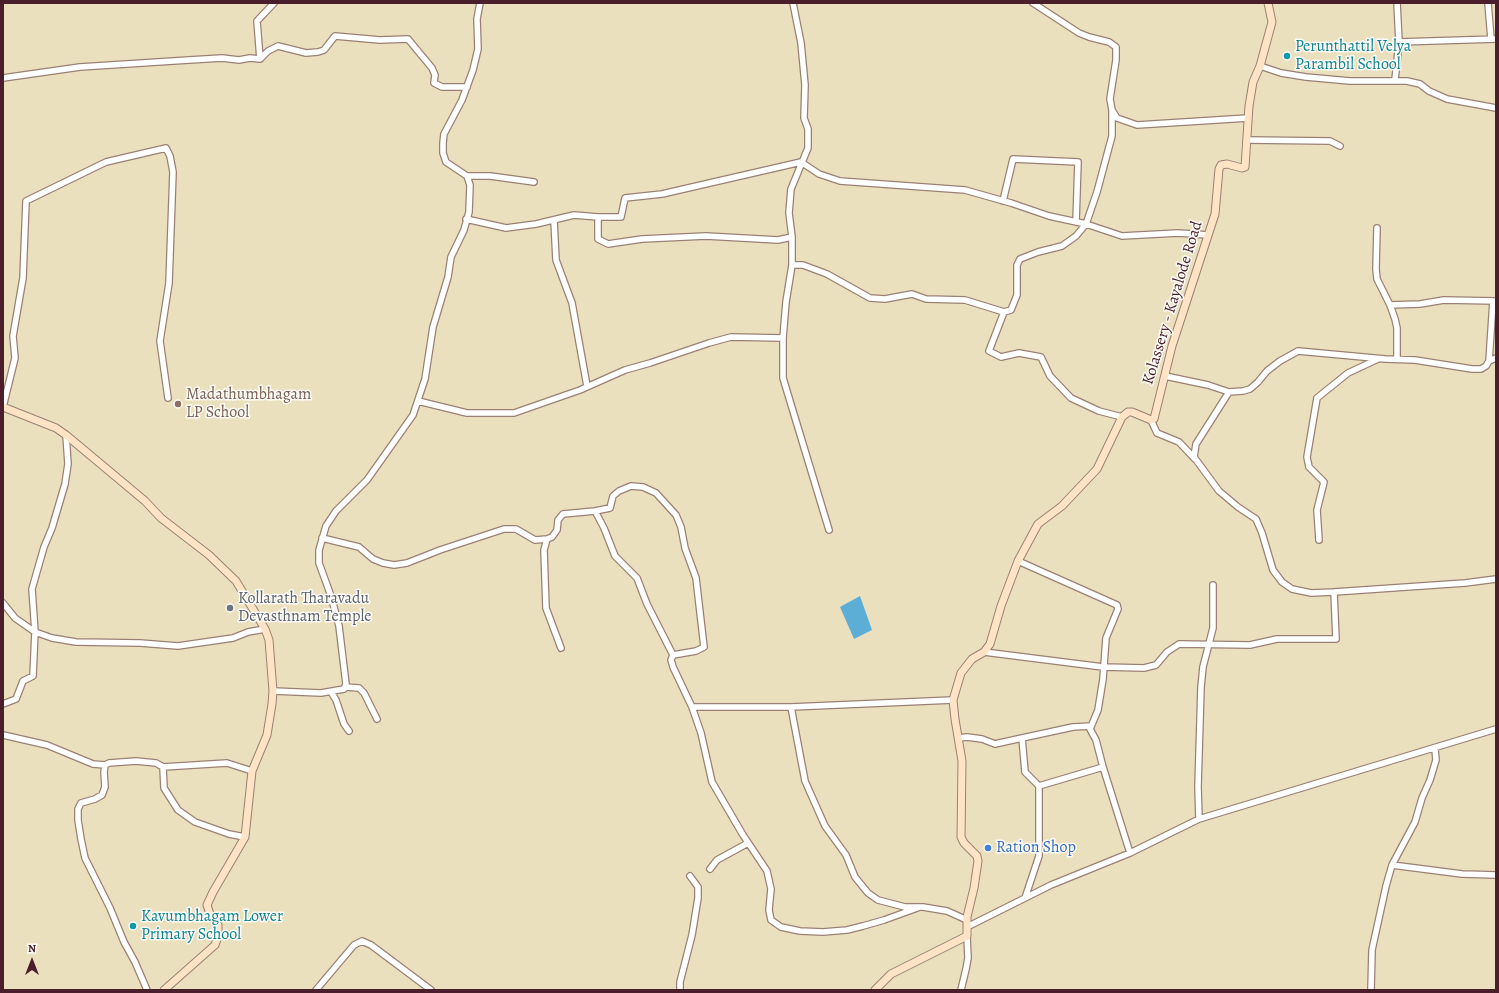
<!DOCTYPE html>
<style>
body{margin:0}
#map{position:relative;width:1499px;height:993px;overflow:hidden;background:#ebe0bd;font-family:Alegreya,serif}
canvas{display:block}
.frame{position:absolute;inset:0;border:4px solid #4a1f2b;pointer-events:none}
.north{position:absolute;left:12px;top:941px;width:40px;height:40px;-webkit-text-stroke:3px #fdfcf7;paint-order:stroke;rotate:0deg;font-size:11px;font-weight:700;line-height:16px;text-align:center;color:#4a1f2b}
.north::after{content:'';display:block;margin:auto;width:14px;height:18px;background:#4a1f2b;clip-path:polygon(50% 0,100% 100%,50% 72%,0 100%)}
</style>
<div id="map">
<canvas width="1499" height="993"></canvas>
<div class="frame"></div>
<div class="north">N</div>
</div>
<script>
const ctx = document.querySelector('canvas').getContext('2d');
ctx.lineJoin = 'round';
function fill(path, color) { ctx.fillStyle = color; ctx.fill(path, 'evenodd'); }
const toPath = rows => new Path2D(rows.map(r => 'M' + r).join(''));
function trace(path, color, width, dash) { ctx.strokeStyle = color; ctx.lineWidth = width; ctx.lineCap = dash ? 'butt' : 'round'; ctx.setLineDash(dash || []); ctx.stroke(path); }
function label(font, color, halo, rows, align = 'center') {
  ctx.font = font + ' Alegreya,serif'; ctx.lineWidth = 3; ctx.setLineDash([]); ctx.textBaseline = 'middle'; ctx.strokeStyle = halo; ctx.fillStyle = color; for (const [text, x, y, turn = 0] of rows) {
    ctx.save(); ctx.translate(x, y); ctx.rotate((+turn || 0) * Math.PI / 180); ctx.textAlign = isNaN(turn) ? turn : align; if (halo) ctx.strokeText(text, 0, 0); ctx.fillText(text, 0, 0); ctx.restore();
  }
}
fill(toPath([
 [860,596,872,630,854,639,840,607]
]), '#5caed7');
const street = toPath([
 [793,3,801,43,805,85,804,118,808,129,808,148,791,189,789,213,792,237,792,265,786,302,783,338,783,378,829,530],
 [1488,3,1491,39],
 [1399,42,1496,39],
 [260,59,257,21,274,3],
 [1260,66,1281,73,1306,77,1350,81,1407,81,1420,84,1429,91,1447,99,1496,108],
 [3,78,80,67,189,60,222,58,239,60,250,58,260,59,268,51,278,46,306,53,318,52,324,50,335,36,380,40,408,39,432,68,435,75,434,83,442,87,467,87],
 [1395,80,1399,42,1397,3],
 [1112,110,1117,118,1137,125,1248,118],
 [1247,140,1330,141,1340,146],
 [467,176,490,176,534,182],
 [1003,201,1013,159,1078,162,1076,222],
 [466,219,506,228,536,224,574,215,598,217],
 [554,220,556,260,572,303,587,386],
 [1377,228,1376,269,1377,279,1390,305,1395,319,1397,328,1397,359],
 [792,237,778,240,706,236,642,239,608,244,598,239,598,217,621,217,625,198,662,194,801,162,819,174,840,181,965,190,1011,203,1049,216,1086,224,1122,236,1178,233,1208,235],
 [792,265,803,265,827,274,870,298,885,299,912,294,926,299,965,300,1004,312,1011,310,1017,295,1017,265,1020,259,1038,252,1062,246,1076,236,1086,224,1097,192,1112,136,1112,110,1110,99,1116,60,1116,47,1109,42,1089,37,1079,33,1033,3],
 [1390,305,1420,304,1444,300,1496,301],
 [1004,312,989,351,1001,357,1019,353,1041,357,1050,376,1071,398,1099,411,1122,417],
 [1489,361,1493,301],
 [1165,376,1208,385,1229,392,1243,391,1250,389,1258,382,1267,371,1280,361,1298,351,1385,359,1415,360,1472,369,1481,369,1486,366,1489,361,1496,358],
 [1229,392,1196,444,1194,457,1219,491,1238,507,1256,519,1262,533,1273,570,1282,582,1292,589,1311,593,1334,592],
 [418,401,467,413,514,413,580,390,625,370,650,363,709,343,731,337,783,338],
 [3,407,15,358,13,336,23,278,26,201,106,162,166,148,170,156,173,172,169,283,160,341,168,398],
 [1151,420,1157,433,1179,442,1195,459],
 [595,511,604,528,615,556,637,578,647,604,673,655],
 [322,538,359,547,373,559,383,563,394,565,407,563,440,550,504,529,516,529,535,540,547,539,552,537,557,530,558,520,563,514,595,511,610,508,613,496,619,491,631,486,643,487,656,493,676,515,681,527,685,548,696,578,704,647,696,651,673,655,671,660,673,667,692,707,791,707,953,700],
 [547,539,544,550,546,608,561,648],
 [1319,540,1317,510,1324,482,1309,467,1307,457,1317,398,1348,373,1378,359],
 [1018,561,1117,605,1118,609,1106,638,1103,679,1098,710,1090,729,1096,740,1103,767,1130,853],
 [3,603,15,618,35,632,52,638,76,642,140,643,178,646,233,638,248,632,265,629],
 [984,652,1103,667,1144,668,1156,665,1167,652,1179,644,1250,645,1277,639,1336,639,1334,592,1465,583,1496,579],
 [345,687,359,688,364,693,377,719],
 [273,691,321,693,344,689,346,684,339,626,331,596,319,563,319,550,326,526,336,511,367,480,413,415,425,379,433,327,448,277,451,257,464,230,469,212,470,185,467,176,446,162,443,153,443,143,444,134,462,100,473,70,478,49,477,19,480,3],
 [331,692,336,700,344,724,349,731],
 [3,704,16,699,23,681,33,676,35,632,32,589,44,547,52,528,65,484,68,464,66,435],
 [692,707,701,733,712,782,743,835,767,871,771,889,769,910,771,920,781,927,800,931,823,932,847,930,863,926,884,920,920,907],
 [791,707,805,781,825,826,846,855,855,877,868,893,878,900,905,907,923,907,947,911,967,920],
 [3,735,47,745,93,764,105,765],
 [958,738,967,737,982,739,995,744,1022,738],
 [163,767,227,763,252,771],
 [1039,786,1025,772,1022,738,1073,727,1091,726],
 [1199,819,1198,787,1201,687,1203,667,1213,628,1213,585],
 [1392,865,1462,874,1496,875],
 [710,869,717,860,748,843],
 [1025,898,1039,856,1039,786,1103,767],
 [967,927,1051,885,1130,853,1199,819,1496,729],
 [147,990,135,962,124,942,110,908,85,858,81,839,78,820,78,809,81,803,95,799,102,795,105,787,104,772,105,765,109,763,136,761,156,763,163,767,164,788,178,810,195,822,229,834,245,837],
 [316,990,354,945,362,941,371,945,431,990],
 [680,990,680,982,692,935,698,898,698,887,690,876],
 [961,990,966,969,968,958,967,936],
 [1371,990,1372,950,1386,886,1392,865,1415,822,1422,798,1430,780,1436,760,1435,749]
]);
const secondary = toPath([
 [3,407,56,428,66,435,145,501,161,518,209,555,236,581,265,629,269,640,273,691,272,704,267,735,252,771,245,837,213,892,207,905,210,914,218,925,218,936,215,945,164,990],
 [875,990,891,974,967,936,967,917,974,888,978,861,977,856,964,843,961,837,962,761,955,719,953,700,961,673,972,659,984,652,990,644,1001,606,1018,561,1038,524,1062,506,1097,469,1122,417,1128,412,1132,412,1151,420,1154,419,1172,346,1215,214,1219,169,1221,165,1227,164,1242,168,1245,167,1249,106,1253,82,1260,66,1272,22,1268,3]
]);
trace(street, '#9a8074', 8);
trace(secondary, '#9a8074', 9);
trace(street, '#fff', 5.5);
trace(secondary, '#fee4c5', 7);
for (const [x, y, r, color] of [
 [1287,56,4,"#0f9aa8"],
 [178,404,4,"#8d6e63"],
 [230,608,4,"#6b7280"],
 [988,848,4,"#3f7fe0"],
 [133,926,4,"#0f9aa8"]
]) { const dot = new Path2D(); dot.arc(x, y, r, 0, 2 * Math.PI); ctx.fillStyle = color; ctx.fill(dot); trace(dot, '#fdfcf7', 1.5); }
label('16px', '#0d838f', '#fdfcf7', [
 ["Perunthattil Velya",1295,47],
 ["Parambil School",1295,65],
 ["Kavumbhagam Lower",141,917],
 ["Primary School",141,935]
], 'left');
label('16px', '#4a1f2b', '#fdfcf7', [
 ["Kolassery - Kayalode Road",1173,303,-73]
]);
label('16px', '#785e54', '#fdfcf7', [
 ["Madathumbhagam",186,395],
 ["LP School",186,413]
], 'left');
label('16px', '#5b616d', '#fdfcf7', [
 ["Kollarath Tharavadu",238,599],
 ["Devasthnam Temple",238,617]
], 'left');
label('16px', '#366cbe', '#fdfcf7', [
 ["Ration Shop",996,848]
], 'left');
</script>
